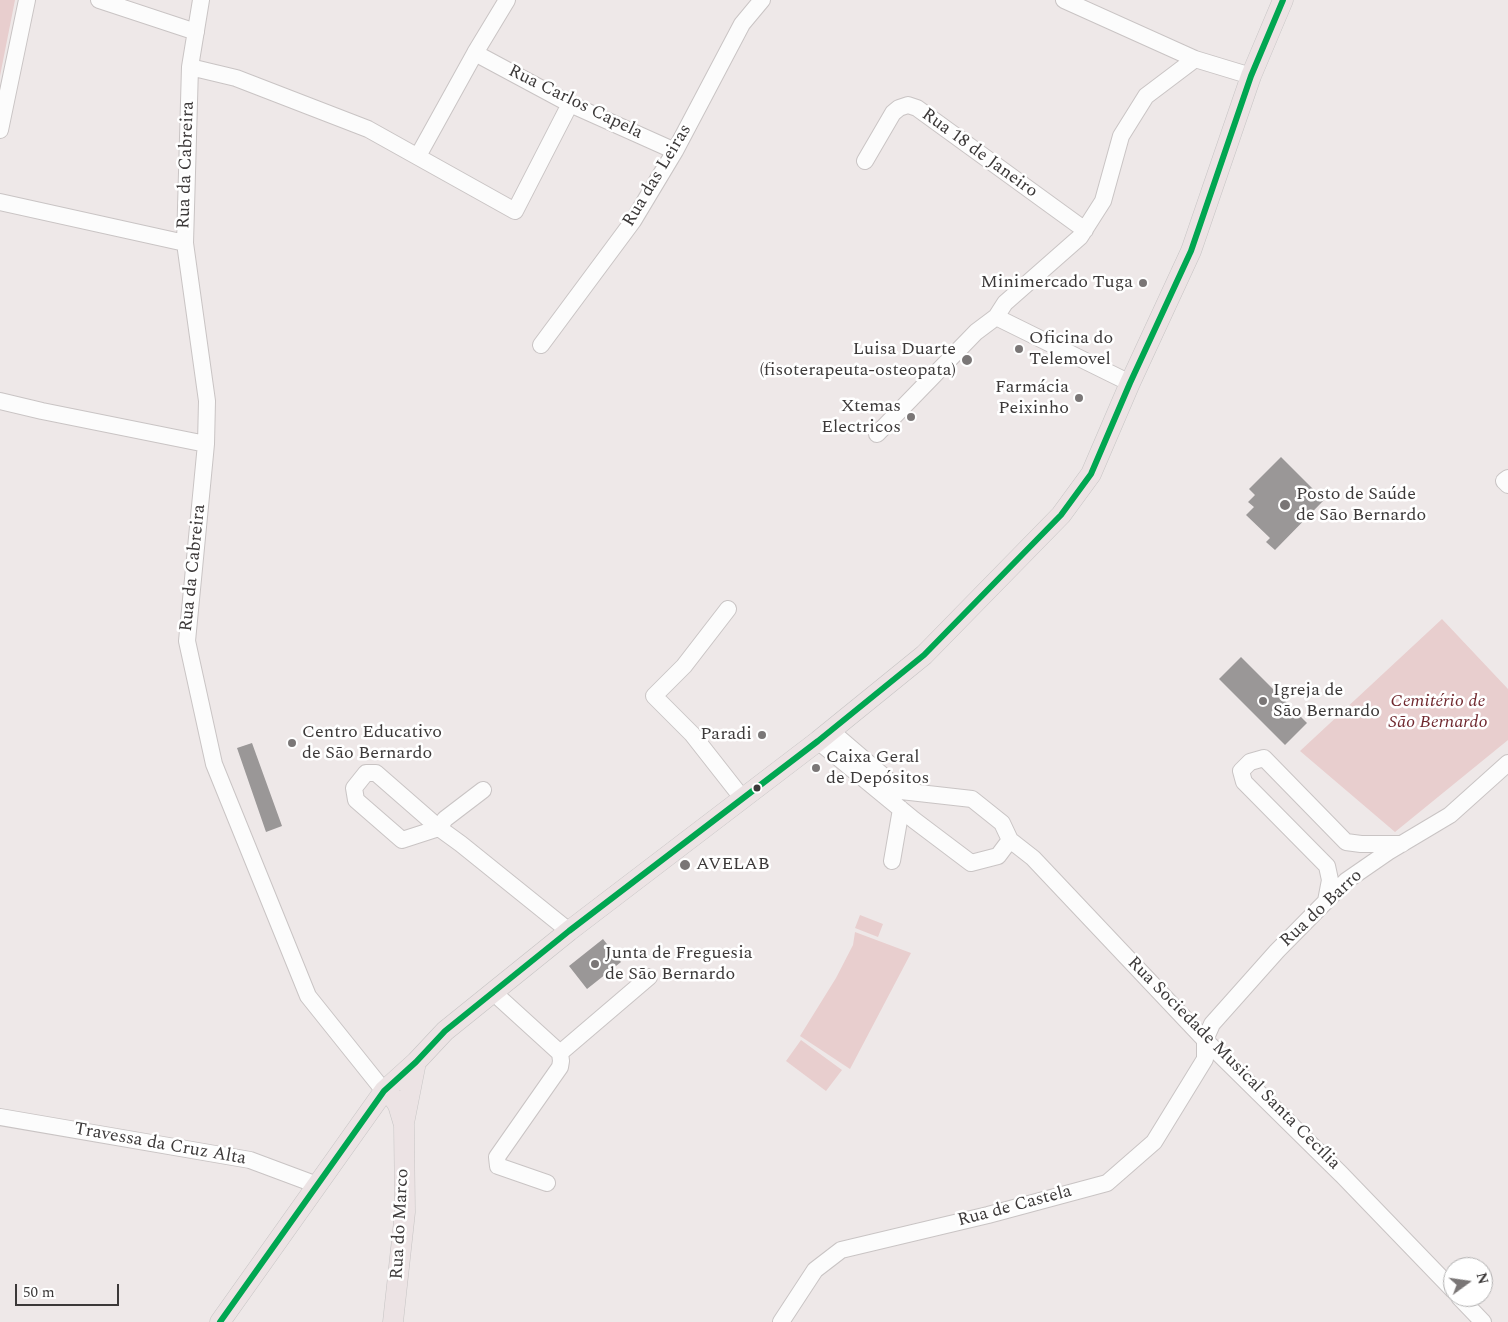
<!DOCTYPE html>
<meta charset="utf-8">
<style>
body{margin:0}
#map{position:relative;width:1508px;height:1322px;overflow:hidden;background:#eee8e8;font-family:Spectral,serif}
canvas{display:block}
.north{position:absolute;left:1443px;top:1257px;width:50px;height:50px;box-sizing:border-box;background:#fff;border:1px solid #b1b0b0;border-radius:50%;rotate:76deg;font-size:14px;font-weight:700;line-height:20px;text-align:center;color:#3c3939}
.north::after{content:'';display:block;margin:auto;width:18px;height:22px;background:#7a7676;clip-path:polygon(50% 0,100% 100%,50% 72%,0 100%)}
.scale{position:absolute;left:15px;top:1284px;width:104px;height:22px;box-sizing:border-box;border:2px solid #3c3939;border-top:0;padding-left:6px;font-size:15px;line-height:18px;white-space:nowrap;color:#3c3939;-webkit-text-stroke:4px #fff;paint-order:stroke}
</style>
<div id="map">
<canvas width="1508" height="1322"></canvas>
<div class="north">N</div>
<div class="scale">50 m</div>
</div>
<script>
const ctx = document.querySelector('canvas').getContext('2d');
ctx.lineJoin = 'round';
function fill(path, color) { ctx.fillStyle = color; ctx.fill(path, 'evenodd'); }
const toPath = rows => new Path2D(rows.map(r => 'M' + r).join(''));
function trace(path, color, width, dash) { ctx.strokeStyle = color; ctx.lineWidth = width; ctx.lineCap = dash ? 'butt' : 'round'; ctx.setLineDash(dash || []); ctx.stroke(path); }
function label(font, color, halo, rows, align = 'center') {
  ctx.font = font + ' Spectral,serif'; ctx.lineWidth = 5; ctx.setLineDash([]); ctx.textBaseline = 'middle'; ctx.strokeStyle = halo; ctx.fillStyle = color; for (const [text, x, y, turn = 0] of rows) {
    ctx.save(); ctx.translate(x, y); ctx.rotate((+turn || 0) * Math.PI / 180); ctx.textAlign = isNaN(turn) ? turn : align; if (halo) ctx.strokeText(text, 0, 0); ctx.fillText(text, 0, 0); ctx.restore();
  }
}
fill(toPath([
 [0,0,15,0,0,76],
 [1442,619,1508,689,1508,740,1395,832,1300,751],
 [860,915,883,924,878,937,855,928],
 [855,932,911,953,850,1069,800,1036,836,978,853,945],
 [801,1040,842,1070,826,1091,786,1061]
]), '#e8cece');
fill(toPath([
 [1281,457,1324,500,1275,550,1266,542,1270,538,1246,515,1254,507,1248,502,1255,495,1249,489],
 [1241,657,1307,723,1285,745,1219,679],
 [252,743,282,826,266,832,237,748],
 [603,939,621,962,587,989,569,966]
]), '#9a9797');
const minor = toPath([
 [99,0,196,32],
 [201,0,190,67,185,243,207,401,206,444,187,641,214,764,308,996,384,1091],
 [1064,0,1195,59,1251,76],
 [475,53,570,104,675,151],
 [190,67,236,78,368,129,515,211,570,104],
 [0,130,27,0],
 [418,156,475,53,507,0],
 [865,161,893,113,899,108,908,105,917,108,1085,230],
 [0,202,185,243],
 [996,317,1130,383],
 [541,345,633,221,675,151,742,24,762,0],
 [0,401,42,411,206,444],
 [877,434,976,332,996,317,1005,303,1080,237,1103,201,1121,136,1146,96,1195,59],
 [1508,478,1504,481,1508,485],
 [728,609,684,666,654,696,692,734,743,799],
 [831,731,901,791,972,799,1002,823,1010,840,1033,858,1205,1040,1342,1175,1453,1290],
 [818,741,914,820,971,863,998,856,1010,840],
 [483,790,445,819,439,828,402,840,356,800,354,788,366,773,376,773,439,828,461,844,569,931],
 [892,861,901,809],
 [1326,901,1330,880,1327,866,1244,782,1241,771,1250,762,1264,758,1346,842,1361,844,1402,844],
 [493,992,560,1053,649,977],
 [0,1117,250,1160,317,1185],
 [547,1183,498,1166,497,1157,560,1067,561,1061,560,1053],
 [1459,1297,1483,1322],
 [781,1322,815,1270,841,1250,988,1215,1107,1183,1154,1142,1205,1059,1205,1040,1212,1024,1277,951,1346,881,1388,852,1450,815,1508,763]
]);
const major = toPath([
 [384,1091,394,1099,398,1105,404,1125,405,1212,393,1322],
 [404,1123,416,1062],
 [220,1322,384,1091,416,1062,445,1031,569,931,818,741,924,655,1061,515,1091,474,1130,383,1191,251,1251,76,1283,0]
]);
trace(minor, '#c9c4c4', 18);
trace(major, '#c6c4c4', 21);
trace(minor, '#fcfcfc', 16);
trace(major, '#ece3e4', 20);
trace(toPath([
 [220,1322,384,1091,416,1062,445,1031,569,931,818,741,924,655,1061,515,1091,474,1130,383,1191,251,1251,76,1283,0]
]), '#00a651', 6);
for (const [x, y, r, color] of [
 [1143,283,5,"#7a7676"],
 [1019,349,5,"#7a7676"],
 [967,360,6,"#7a7676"],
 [1079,398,5,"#7a7676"],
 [911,417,5,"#7a7676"],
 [1285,505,6,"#7a7676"],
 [1263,701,5,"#7a7676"],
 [762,735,5,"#7a7676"],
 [292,743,5,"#7a7676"],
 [816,768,5,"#7a7676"],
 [757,788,4.5,"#3c3939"],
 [685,865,6,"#7a7676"],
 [595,964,5,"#7a7676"]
]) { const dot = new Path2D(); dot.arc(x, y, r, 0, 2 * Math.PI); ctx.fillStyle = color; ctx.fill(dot); trace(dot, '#fff', 2); }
label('18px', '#3c3939', '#fff', [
 ["Rua Carlos Capela",575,103,26],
 ["Rua 18 de Janeiro",979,154,36],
 ["Rua da Cabreira",187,165,-88],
 ["Rua das Leiras",658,176,-59],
 ["Rua da Cabreira",194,568,-84],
 ["Rua do Barro",1322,909,-43],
 ["Rua Sociedade Musical Santa Cecília",1233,1064,45],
 ["Travessa da Cruz Alta",160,1145,10],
 ["Rua de Castela",1015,1207,-15],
 ["Rua do Marco",401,1224,-87]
]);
label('18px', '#3c3939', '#fff', [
 ["Minimercado Tuga",1133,283,"right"],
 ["Oficina do",1029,339],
 ["Telemovel",1029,360],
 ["Luisa Duarte",956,350,"right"],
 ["(fisoterapeuta-osteopata)",956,371,"right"],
 ["Farmácia",1069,388,"right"],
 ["Peixinho",1069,409,"right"],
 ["Xtemas",901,407,"right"],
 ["Electricos",901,428,"right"],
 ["Posto de Saúde",1296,495],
 ["de São Bernardo",1296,516],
 ["Igreja de",1273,691],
 ["São Bernardo",1273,712],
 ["Centro Educativo",302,733],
 ["de São Bernardo",302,754],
 ["Paradi",752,735,"right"],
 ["Caixa Geral",826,758],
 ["de Depósitos",826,779],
 ["AVELAB",696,865],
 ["Junta de Freguesia",605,954],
 ["de São Bernardo",605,975]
], 'left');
label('italic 18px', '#70292f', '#fff', [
 ["Cemitério de",1438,702],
 ["São Bernardo",1438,723]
]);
</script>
